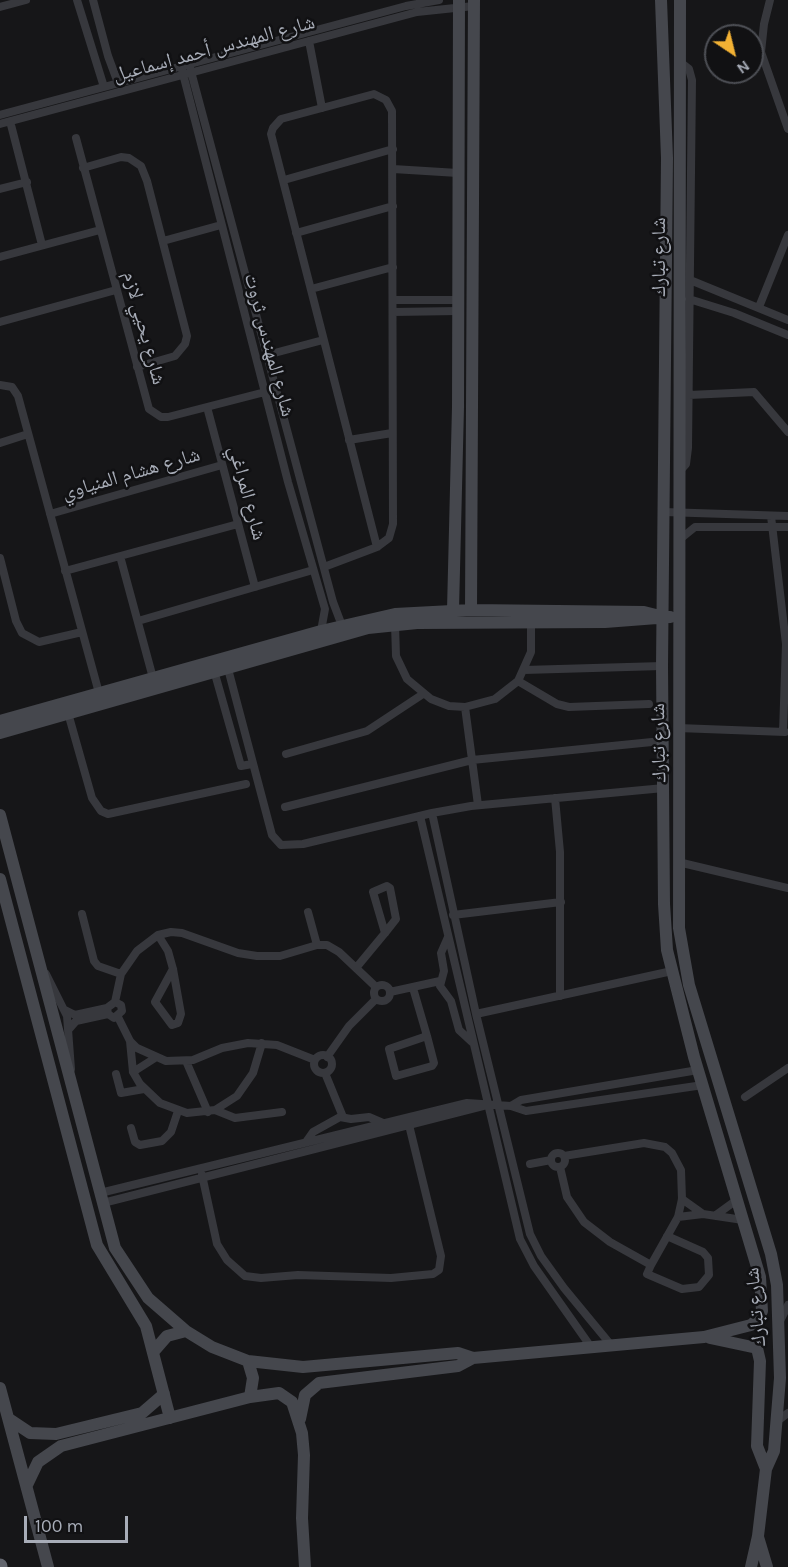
<!DOCTYPE html>
<meta charset="utf-8">
<style>
body{margin:0}
#map{position:relative;width:788px;height:1567px;overflow:hidden;background:#161618;font-family:Karla,sans-serif}
canvas{display:block}
.north{position:absolute;left:704px;top:24px;width:60px;height:60px;box-sizing:border-box;background:#111113;border:2px solid #4d4f55;border-radius:50%;rotate:145deg;font-size:16px;font-weight:700;line-height:24px;text-align:center;color:#a8adb8}
.north::after{content:'';display:block;margin:auto;width:21px;height:27px;background:#f2b134;clip-path:polygon(50% 0,100% 100%,50% 72%,0 100%)}
.scale{position:absolute;left:24px;top:1516px;width:104px;height:27px;box-sizing:border-box;border:3px solid #a8adb8;border-top:0;padding-left:8px;font-size:18px;line-height:21px;white-space:nowrap;color:#a8adb8;-webkit-text-stroke:4px #111113;paint-order:stroke}
</style>
<div id="map">
<canvas width="788" height="1567"></canvas>
<div class="north">N</div>
<div class="scale">100 m</div>
</div>
<script>
const ctx = document.querySelector('canvas').getContext('2d');
ctx.lineJoin = 'round';
const toPath = rows => new Path2D(rows.map(r => 'M' + r).join(''));
function trace(path, color, width, dash) { ctx.strokeStyle = color; ctx.lineWidth = width; ctx.lineCap = dash ? 'butt' : 'round'; ctx.setLineDash(dash || []); ctx.stroke(path); }
function label(font, color, halo, rows, align = 'center') {
  ctx.font = font + ' Karla,"Noto Naskh Arabic",sans-serif'; ctx.lineWidth = 5; ctx.setLineDash([]); ctx.textBaseline = 'middle'; ctx.strokeStyle = halo; ctx.fillStyle = color; for (const [text, x, y, turn = 0] of rows) {
    ctx.save(); ctx.translate(x, y); ctx.rotate((+turn || 0) * Math.PI / 180); ctx.textAlign = isNaN(turn) ? turn : align; if (halo) ctx.strokeText(text, 0, 0); ctx.fillText(text, 0, 0); ctx.restore();
  }
}
trace(toPath([
 [77,0,104,87],
 [93,0,108,56,118,83],
 [770,0,764,24,761,52,788,129],
 [0,7,26,0],
 [309,41,322,108],
 [189,64,333,602,344,631],
 [181,66,288,482,325,609,321,631],
 [0,115,406,6,439,0],
 [10,121,42,245],
 [0,124,417,12,474,6],
 [76,138,149,409,161,417,168,417,265,392],
 [83,168,121,157,129,158,141,166,147,181,187,336,185,344,175,356,137,367],
 [393,169,458,173],
 [284,180,393,149],
 [0,189,27,182],
 [296,233,393,206],
 [163,241,221,225],
 [0,257,100,230],
 [690,280,788,320],
 [311,289,393,267],
 [689,299,734,313,788,335],
 [393,300,458,300],
 [759,307,788,235],
 [393,312,458,311],
 [0,322,116,290],
 [267,355,323,340],
 [0,385,12,387,18,396,99,693],
 [689,395,754,392,788,432],
 [207,407,255,587],
 [349,440,392,433],
 [0,443,28,434],
 [678,473,686,464,688,448,692,80,689,69,680,62],
 [664,512,788,516],
 [50,514,222,465],
 [771,516,786,644,783,732],
 [679,540,695,527,788,527],
 [120,556,153,678],
 [0,558,16,621,22,633,39,642,82,632],
 [324,567,377,547,389,538,393,524,392,111,386,100,374,94,281,119,273,128,271,134,377,547],
 [65,571,238,524],
 [138,621,313,570],
 [395,624,396,656,407,679,431,699,449,706,465,707,495,699,518,681,531,652,531,621],
 [227,665,272,835,281,845,303,844,432,813,471,806,664,788],
 [213,667,241,766,252,764],
 [524,670,662,666],
 [518,681,557,704,569,707,649,704],
 [465,707,478,805],
 [68,713,92,798,101,811,108,814,246,784],
 [678,728,785,732],
 [286,754,367,731,423,694],
 [555,798,560,852,560,996],
 [285,807,472,760,662,741],
 [432,813,476,1014,530,1234,541,1256,564,1288,611,1345],
 [420,816,520,1239,534,1266,591,1347],
 [678,862,788,888],
 [308,912,317,945],
 [82,914,94,961,98,966,121,974],
 [453,915,561,902],
 [158,935,168,951,173,969,181,1014,178,1023,172,1025,155,1002,173,969],
 [448,937,441,953,444,971,440,986,451,1001,459,1030,472,1042],
 [356,968,385,933,396,919,390,888,387,886,373,892,385,933],
 [46,974,67,1016,71,1069],
 '374 993a8 8 0 1 1 16 0a8 8 0 1 1-16 0Z',
 [413,988,427,1036,434,1063,432,1066,396,1076,389,1049,427,1036],
 [390,992,440,981],
 [115,1002,121,974,137,951,158,935,171,932,182,933,238,953,257,956,280,956,317,945,327,945,339,952,376,987],
 [65,1010,75,1015,107,1008,115,1002,121,1005,122,1011,114,1018,108,1014,107,1008],
 [476,1014,672,971],
 [118,1017,130,1041,137,1048,166,1061,193,1060,222,1048,248,1043,277,1045,315,1060],
 [69,1029,76,1021,108,1014],
 [130,1041,133,1072,140,1084,160,1103,187,1113,215,1110,237,1096,253,1073,262,1043],
 '314 1064a9 9 0 1 1 18 0a9 9 0 1 1-18 0Z',
 [327,1057,349,1026,376,999],
 [186,1061,208,1112],
 [698,1070,521,1100,511,1106,526,1111,703,1085],
 [133,1072,155,1058],
 [325,1073,343,1117],
 [116,1074,121,1093,144,1089],
 [745,1097,788,1068],
 [215,1110,235,1118,282,1112],
 [131,1128,135,1142,140,1145,162,1141,171,1132,178,1111],
 [306,1142,313,1132,340,1117,351,1119,369,1117,383,1123],
 '551 1160a7 7 0 1 1 14 0a7 7 0 1 1-14 0Z',
 [564,1156,644,1143,665,1147,672,1153,681,1170,682,1199,678,1217,651,1265,647,1274,682,1289,699,1287,709,1275,708,1258,703,1252,667,1236],
 [530,1164,551,1160],
 [560,1167,567,1197,584,1222,610,1242,651,1265],
 [202,1175,217,1244,227,1260,245,1276,261,1278,298,1275,391,1278,433,1274,439,1270,441,1256,409,1125],
 [100,1193,467,1103,511,1106],
 [682,1199,703,1214],
 [103,1203,483,1106],
 [716,1215,738,1199],
 [678,1217,703,1214,743,1220],
 [780,1321,788,1305],
 [776,1422,788,1413]
]), '#37383d', 8);
trace(toPath([
 [680,0,679,928,689,985,771,1254,777,1285,780,1378,774,1451,766,1469,758,1536,751,1567],
 [453,610,458,407,459,0],
 [471,610,474,0],
 [0,721,321,631,395,614,471,610,644,612,660,616],
 [0,733,368,628,417,623,605,622,670,617],
 [0,815,115,1248,148,1298,186,1331,212,1347,248,1361,303,1367,458,1353,473,1358,704,1337,751,1325,758,1319,762,1311,760,1277,694,1057,667,950,664,904,662,666,667,158,661,0],
 [0,879,97,1245,146,1326,170,1418],
 [710,1338,757,1348,760,1361,757,1446,766,1469],
 [154,1351,167,1336,186,1331],
 [248,1361,253,1378,250,1397],
 [0,1388,48,1567],
 [9,1419,30,1433,56,1434,142,1413,164,1394],
 [300,1419,305,1395,319,1383,458,1366,473,1358],
 [27,1485,38,1462,61,1446,250,1397,279,1393,292,1402,302,1433,304,1455,302,1518,305,1567],
 [758,1537,767,1567]
]), '#45474d', 12);
trace(toPath([
 [0,1566,0,1567]
]), '#63666e', 15);
label('20px', '#a8adb8', '#111113', [
 ["شارع المهندس أحمد إسماعيل",214,49,-15],
 ["شارع تبارك",659,257,-90],
 ["شارع يحيي لازم",144,328,75],
 ["شارع المهندس ثروت",269,345,75],
 ["شارع هشام المنياوي",131,474,-16],
 ["شارع المراغي",247,493,75],
 ["شارع تبارك",659,743,-91],
 ["شارع تبارك",756,1307,-95]
]);
</script>
